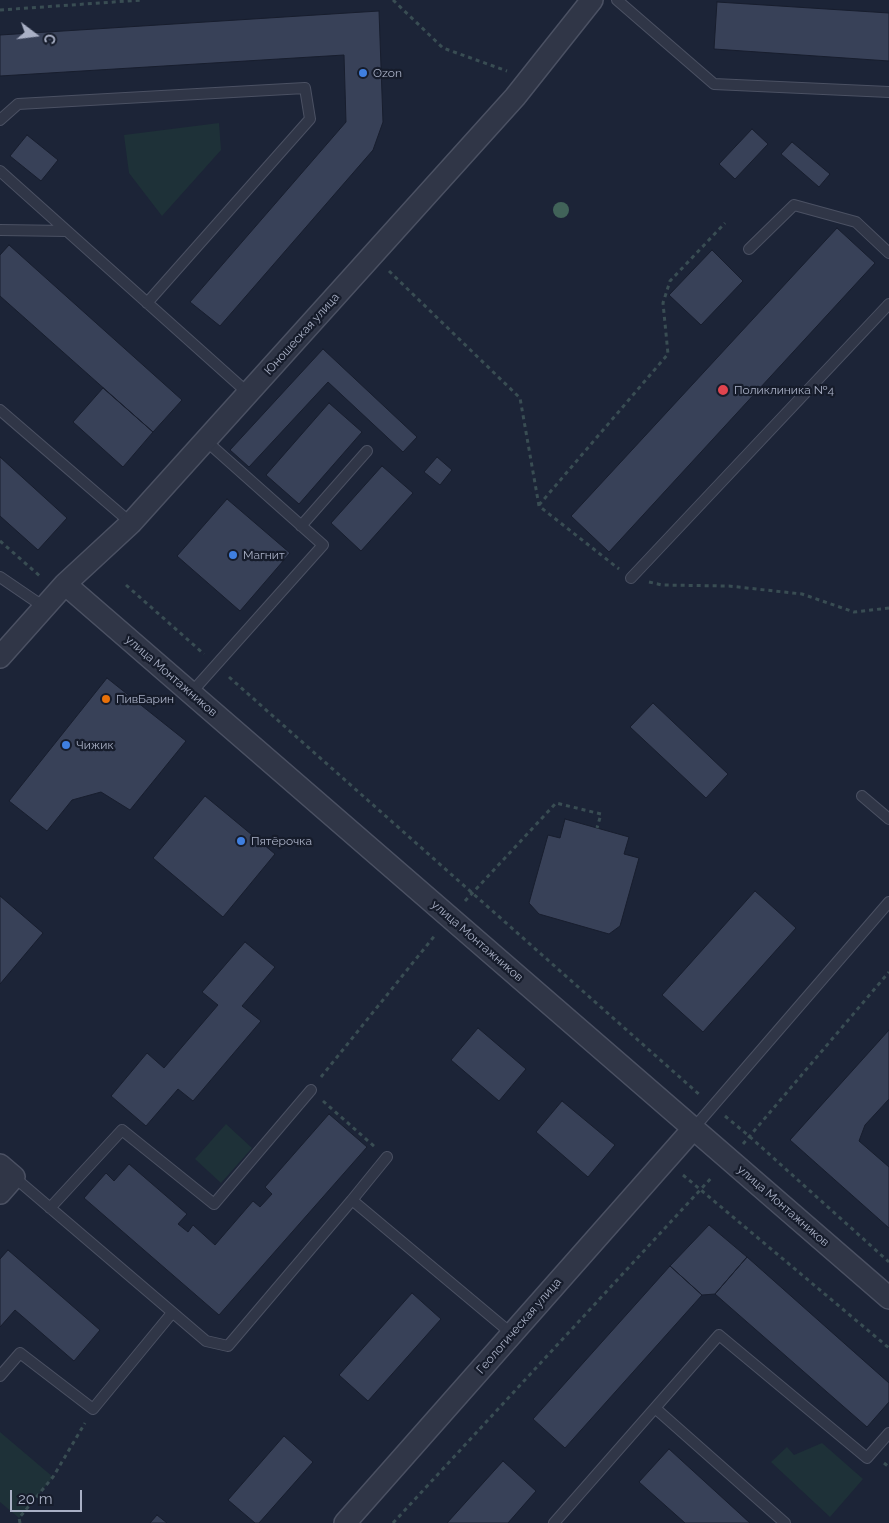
<!DOCTYPE html>
<meta charset="utf-8">
<style>
body{margin:0}
#map{position:relative;width:889px;height:1523px;overflow:hidden;background:#1c2437;font-family:Raleway,sans-serif}
canvas{display:block}
.north{position:absolute;left:10px;top:10px;width:50px;height:50px;-webkit-text-stroke:4px #161c2b;paint-order:stroke;rotate:105deg;font-size:14px;font-weight:700;line-height:20px;text-align:center;color:#a9b0c5}
.north::after{content:'';display:block;margin:auto;width:18px;height:22px;background:#a9b0c5;clip-path:polygon(50% 0,100% 100%,50% 72%,0 100%)}
.scale{position:absolute;left:10px;top:1490px;width:72px;height:22px;box-sizing:border-box;border:2px solid #a9b0c5;border-top:0;padding-left:6px;font-size:15px;line-height:18px;white-space:nowrap;color:#a9b0c5;-webkit-text-stroke:4px #161c2b;paint-order:stroke}
</style>
<div id="map">
<canvas width="889" height="1523"></canvas>
<div class="north">С</div>
<div class="scale">20 m</div>
</div>
<script>
const ctx = document.querySelector('canvas').getContext('2d');
ctx.lineJoin = 'round';
function fill(path, color) { ctx.fillStyle = color; ctx.fill(path, 'evenodd'); }
const toPath = rows => new Path2D(rows.map(r => 'M' + r).join(''));
function trace(path, color, width, dash) { ctx.strokeStyle = color; ctx.lineWidth = width; ctx.lineCap = dash ? 'butt' : 'round'; ctx.setLineDash(dash || []); ctx.stroke(path); }
function label(font, color, halo, rows, align = 'center') {
  ctx.font = font + ' Raleway,sans-serif'; ctx.lineWidth = 4.5; ctx.setLineDash([]); ctx.textBaseline = 'middle'; ctx.strokeStyle = halo; ctx.fillStyle = color; for (const [text, x, y, turn = 0] of rows) {
    ctx.save(); ctx.translate(x, y); ctx.rotate((+turn || 0) * Math.PI / 180); ctx.textAlign = isNaN(turn) ? turn : align; if (halo) ctx.strokeText(text, 0, 0); ctx.fillText(text, 0, 0); ctx.restore();
  }
}
fill(toPath([
 [219,123,221,150,162,216,129,173,124,135],
 [226,1124,252,1148,221,1183,195,1159],
 [0,1432,53,1477,19,1518,0,1502],
 [822,1443,863,1479,830,1517,771,1462,787,1447,794,1455]
]), '#1e3138');
const building = toPath([
 [717,2,889,13,889,61,714,49,717,2],
 [379,11,383,122,373,150,220,326,190,302,346,122,344,55,0,76,0,35,379,11],
 [752,129,768,144,735,179,719,164,752,129],
 [27,135,58,160,41,181,10,156,27,135],
 [792,142,830,174,819,187,781,154,792,142],
 [837,228,875,263,609,552,571,516,837,228],
 [9,245,182,400,153,432,0,296,0,255,9,245],
 [712,250,743,281,701,325,669,295,712,250],
 [323,349,417,437,403,452,328,382,249,467,230,450,323,349],
 [103,388,153,432,123,467,73,422,103,388],
 [329,403,362,432,299,504,266,475,329,403],
 [0,457,67,518,38,550,0,516,0,457],
 [437,457,452,470,440,485,424,472,437,457],
 [382,466,413,493,361,551,331,523,382,466],
 [227,499,290,553,240,611,177,556,227,499],
 [107,678,186,741,130,810,101,792,72,800,47,831,9,801,107,678],
 [653,703,728,774,706,798,630,727,653,703],
 [205,796,275,854,223,917,153,858,205,796],
 [565,819,629,837,624,854,639,858,620,926,609,934,539,914,529,903,548,835,560,838,565,819],
 [755,891,796,928,703,1032,662,995,755,891],
 [0,896,43,933,0,984,0,896],
 [245,942,275,967,242,1006,261,1021,193,1101,178,1089,146,1126,111,1096,147,1053,164,1068,218,1005,202,992,245,942],
 [478,1028,526,1069,499,1101,451,1060,478,1028],
 [889,1030,889,1099,865,1125,859,1141,889,1167,889,1228,790,1140,889,1030],
 [562,1101,615,1145,588,1177,536,1132,562,1101],
 [329,1114,367,1147,219,1315,84,1198,106,1173,114,1181,129,1164,187,1214,178,1224,188,1232,193,1225,215,1245,253,1201,260,1207,272,1194,265,1187,329,1114],
 [709,1225,747,1257,715,1294,702,1295,670,1266,709,1225],
 [8,1250,100,1330,74,1361,15,1310,0,1327,0,1259,8,1250],
 [747,1257,889,1383,889,1402,867,1427,715,1294,747,1257],
 [670,1266,702,1295,565,1448,533,1419,670,1266],
 [412,1293,441,1319,368,1401,339,1375,412,1293],
 [284,1436,313,1462,259,1523,255,1523,228,1500,284,1436],
 [669,1449,750,1523,685,1523,639,1482,669,1449],
 [503,1461,536,1491,508,1523,447,1523,503,1461],
 [157,1515,167,1523,150,1523,157,1515]
]);
fill(building, '#384158');
trace(building, '#181e2e', 1);
const service = toPath([
 [617,0,714,84,889,92],
 [0,120,18,104,305,88,310,119,147,303],
 [0,171,248,393],
 [0,230,67,231],
 [749,249,794,205,856,222,889,253],
 [0,410,131,523],
 [301,526,367,451],
 [0,577,44,607],
 [631,578,889,304],
 [191,693,323,545,205,440],
 [862,796,889,819],
 [693,1129,889,902],
 [14,1177,206,1341,228,1346,352,1200,512,1334],
 [352,1200,387,1157],
 [50,1208,122,1130,214,1204,311,1090],
 [0,1376,20,1353,93,1409,172,1313],
 [655,1408,785,1523],
 [554,1523,719,1335,867,1458,889,1433]
]);
const minor = toPath([
 [65,584,889,1298],
 [0,657,65,584,131,523,515,97,592,0],
 [0,1165,14,1177,0,1193],
 [345,1523,693,1129]
]);
trace(service, '#4b5163', 12);
trace(minor, '#4b5163', 24);
trace(toPath([
 [393,0,443,48,507,71],
 [0,10,142,0],
 [389,271,520,398,539,506,619,569],
 [539,505,668,354,663,303,670,281,725,223],
 [0,541,41,577],
 [649,582,662,585,729,586,802,594,854,612,889,608],
 [126,585,204,654],
 [229,677,701,1096],
 [465,901,556,803,601,814,597,828],
 [321,1077,436,934],
 [323,1101,375,1147],
 [725,1116,749,1136,889,1262],
 [743,1144,889,972],
 [683,1175,889,1348],
 [884,1463,889,1467],
 [20,1523,19,1518,53,1477,85,1423],
 [393,1523,713,1176]
]), '#394d53', 3, [4, 4]);
trace(service, '#303647', 10);
trace(minor, '#303647', 21);
ctx.fillStyle = '#416359';
for (const [x, y] of [
 [561,210]
]) { ctx.beginPath(); ctx.arc(x, y, 8, 0, 2 * Math.PI); ctx.fill(); }
for (const [x, y, r, color] of [
 [363,73,5,"#3f7fe0"],
 [723,390,6,"#e0444e"],
 [233,555,5,"#3f7fe0"],
 [106,699,5,"#e8710a"],
 [66,745,5,"#3f7fe0"],
 [241,841,5,"#3f7fe0"]
]) { const dot = new Path2D(); dot.arc(x, y, r, 0, 2 * Math.PI); ctx.fillStyle = color; ctx.fill(dot); trace(dot, '#161c2b', 2); }
label('12px', '#a9b0c5', '#161c2b', [
 ["Ozon",373,73],
 ["Поликлиника №4",734,390],
 ["Магнит",243,555],
 ["ПивБарин",116,699],
 ["Чижик",76,745],
 ["Пятёрочка",251,841]
], 'left');
label('12px', '#a9b0c5', '#161c2b', [
 ["Юношеская улица",302,334,-48],
 ["улица Монтажников",171,676,41],
 ["улица Монтажников",477,941,41],
 ["улица Монтажников",783,1206,41],
 ["Геологическая улица",519,1326,-49]
]);
</script>
